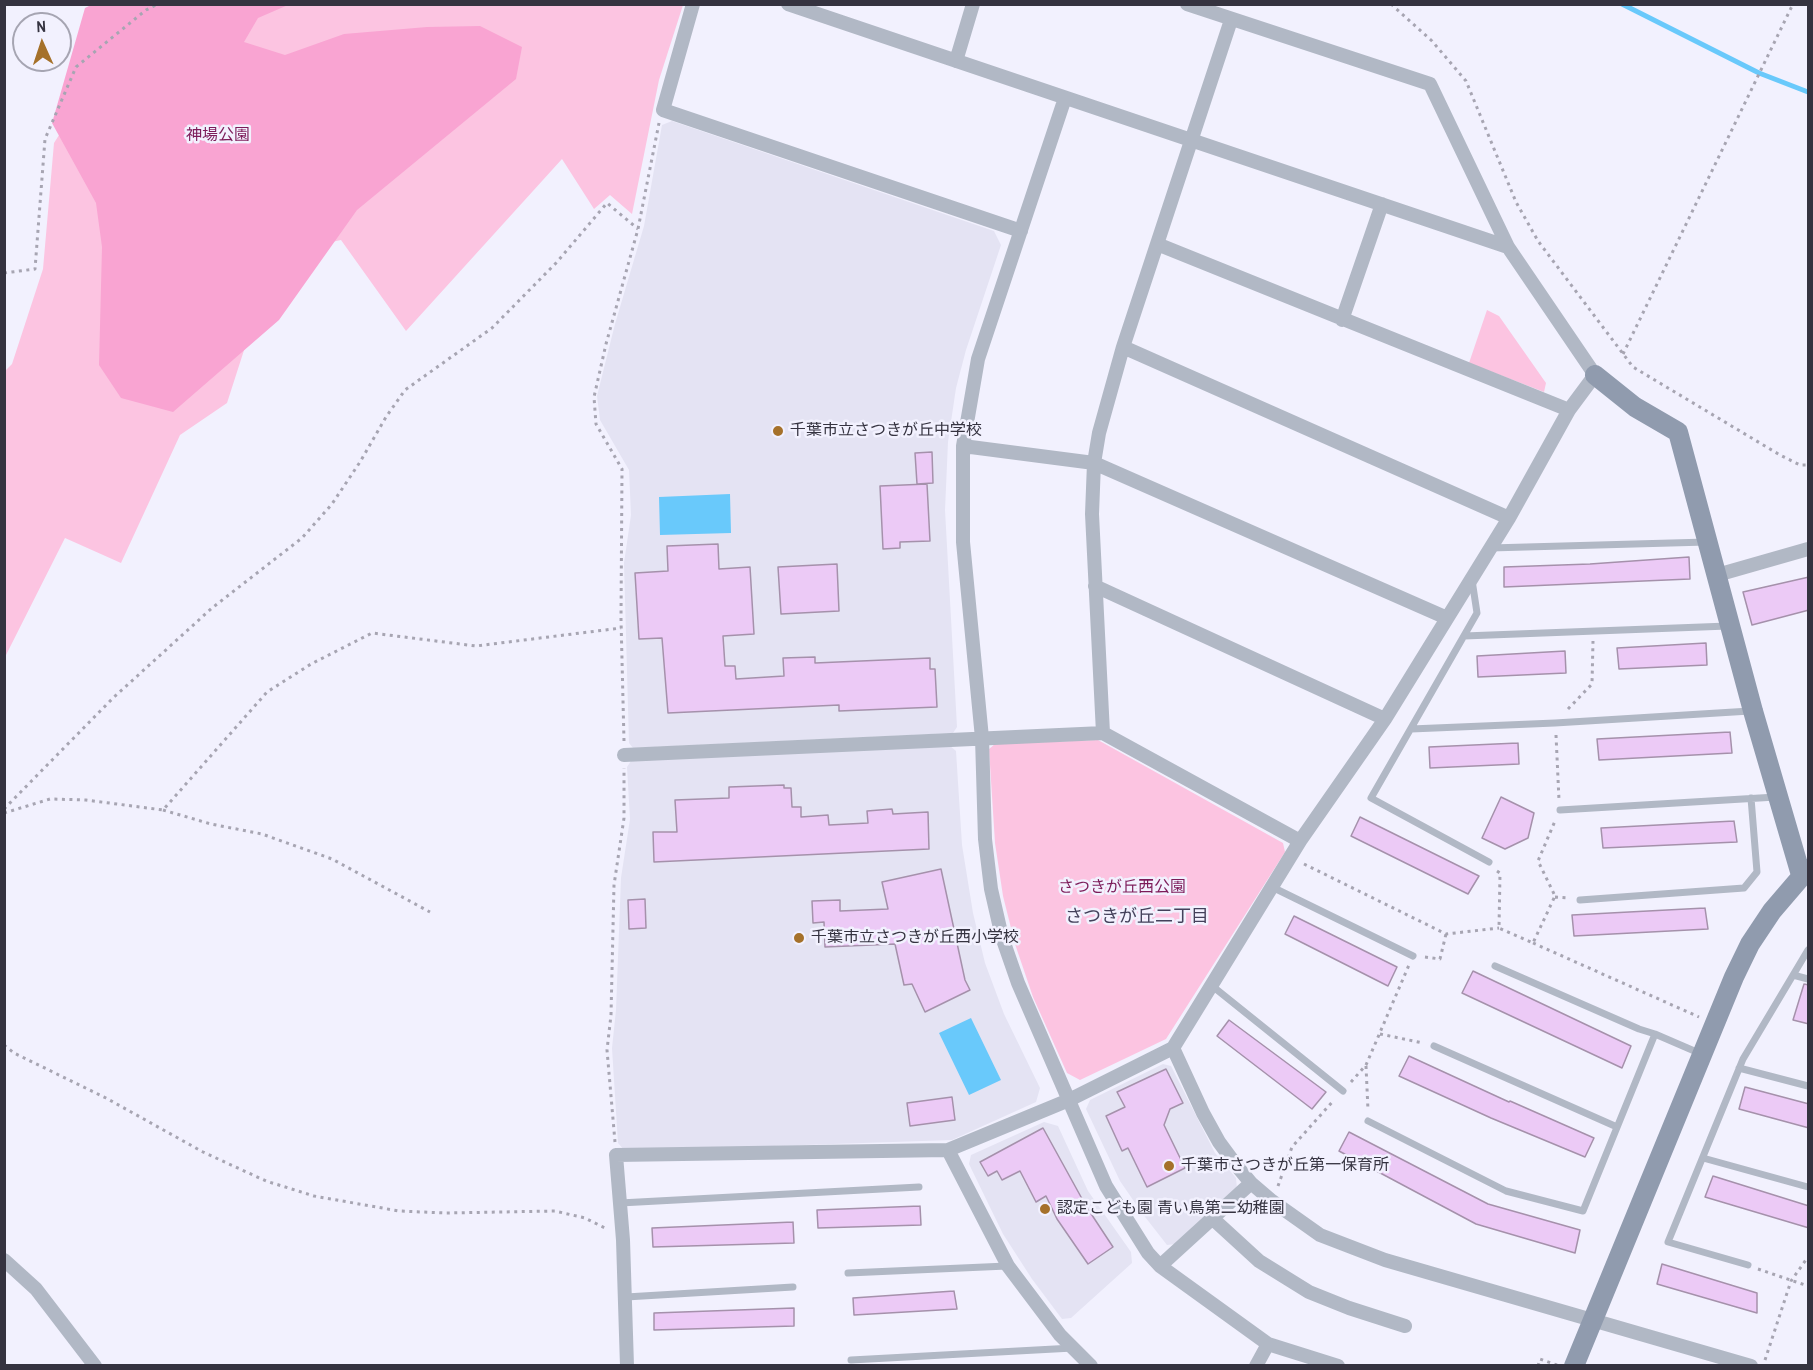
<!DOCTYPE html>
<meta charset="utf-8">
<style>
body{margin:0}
#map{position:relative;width:1813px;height:1370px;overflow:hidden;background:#f2f1fe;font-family:"Archivo Narrow",sans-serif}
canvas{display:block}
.frame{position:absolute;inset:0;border:6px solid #353340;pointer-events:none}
.north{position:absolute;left:12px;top:12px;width:60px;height:60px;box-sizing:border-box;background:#f2f1fe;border:2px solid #a6a5b2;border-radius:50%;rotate:357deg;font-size:16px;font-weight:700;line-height:24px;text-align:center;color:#353340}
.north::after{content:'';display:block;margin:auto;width:21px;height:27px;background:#a5712a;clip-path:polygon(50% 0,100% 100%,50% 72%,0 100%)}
</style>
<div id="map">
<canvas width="1813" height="1370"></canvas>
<div class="frame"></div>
<div class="north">N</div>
</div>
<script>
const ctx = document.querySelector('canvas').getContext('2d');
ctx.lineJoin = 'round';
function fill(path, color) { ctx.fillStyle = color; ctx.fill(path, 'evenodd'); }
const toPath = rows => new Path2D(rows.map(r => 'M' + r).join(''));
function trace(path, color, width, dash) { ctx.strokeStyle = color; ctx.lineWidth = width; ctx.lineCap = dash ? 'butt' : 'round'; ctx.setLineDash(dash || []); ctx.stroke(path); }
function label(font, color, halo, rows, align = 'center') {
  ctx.font = font + ' "Archivo Narrow","Noto Sans JP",sans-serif'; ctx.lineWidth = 5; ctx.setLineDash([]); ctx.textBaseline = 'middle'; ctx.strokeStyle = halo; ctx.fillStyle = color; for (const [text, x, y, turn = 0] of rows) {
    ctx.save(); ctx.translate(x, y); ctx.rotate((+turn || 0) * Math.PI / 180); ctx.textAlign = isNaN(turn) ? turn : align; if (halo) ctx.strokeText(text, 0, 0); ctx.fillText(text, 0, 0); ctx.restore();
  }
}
fill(toPath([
 [672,121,994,231,1001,245,966,350,956,388,948,442,945,510,957,727,953,733,633,748,629,743,624,563,631,515,629,470,600,420,597,396,615,324,644,226,662,125],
 [949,745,956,751,962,845,973,913,985,963,1004,1014,1040,1088,1036,1102,952,1140,625,1151,618,1143,612,1048,616,1010,621,878,630,819,627,767,631,761],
 [1163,1064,1171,1066,1215,1153,1236,1178,1237,1189,1176,1244,1167,1245,1142,1213,1120,1181,1086,1109,1090,1100],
 [1044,1122,1058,1126,1088,1191,1131,1252,1132,1263,1071,1318,1062,1319,1032,1279,1003,1234,969,1164,971,1155]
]), '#e4e3f3');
fill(toPath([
 [172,4,683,5,659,80,632,214,610,195,594,209,562,159,406,331,341,240,275,254,227,403,180,435,121,563,65,538,5,657,5,371,12,364,43,269,54,143,104,64],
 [1487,310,1499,316,1546,383,1544,392,1469,363],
 [1098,740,1283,843,1285,852,1166,1039,1080,1080,1067,1073,1033,997,1015,944,1003,896,995,843,989,749,995,744]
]), '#fcc4e1');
fill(toPath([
 [91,5,288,5,258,18,244,42,285,55,344,34,427,27,480,26,522,47,516,79,357,210,279,320,173,412,121,398,99,365,102,247,96,203,52,123,85,8]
]), '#f9a4d2');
fill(toPath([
 [730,494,731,533,660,535,659,497],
 [971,1018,1001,1080,969,1095,939,1033]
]), '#69c9fb');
trace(toPath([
 [1622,4,1759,73,1808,92]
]), '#69c9fb', 5);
const building = toPath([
 [932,452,933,483,917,484,915,453,932,452],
 [927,484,930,541,900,542,900,548,883,549,880,486,927,484],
 [718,544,719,569,750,567,754,634,723,636,725,666,735,666,736,679,784,676,783,658,815,657,815,663,930,658,930,669,935,669,937,707,839,711,839,705,668,713,662,638,639,639,635,573,668,571,667,546,718,544],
 [1689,557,1690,579,1504,587,1504,567,1590,564,1689,557],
 [837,564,839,611,781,614,778,567,837,564],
 [1809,577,1809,610,1752,625,1743,592,1809,577],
 [1706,643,1707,665,1619,669,1617,648,1706,643],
 [1565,651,1566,673,1478,677,1477,656,1565,651],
 [1730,732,1732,753,1599,760,1597,739,1730,732],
 [1518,743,1519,764,1430,768,1429,747,1518,743],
 [784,785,784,788,791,788,792,807,801,807,801,817,828,815,829,825,868,823,867,811,892,809,893,814,928,812,929,849,654,862,653,832,677,832,675,800,729,798,729,787,784,785],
 [1501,797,1534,813,1528,838,1505,849,1482,838,1501,797],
 [1360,817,1479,876,1468,894,1351,836,1360,817],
 [1734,821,1737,842,1603,848,1601,828,1734,821],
 [941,869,965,980,970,990,925,1012,912,984,904,985,895,944,825,947,824,922,813,923,812,901,840,900,840,911,888,909,882,882,941,869],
 [645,899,646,928,629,929,628,900,645,899],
 [1705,908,1708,929,1574,936,1572,915,1705,908],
 [1294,916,1397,967,1388,986,1285,934,1294,916],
 [1473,971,1631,1046,1622,1068,1462,993,1473,971],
 [1804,984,1809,985,1809,1024,1793,1020,1804,984],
 [1229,1020,1326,1092,1312,1109,1217,1036,1229,1020],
 [1409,1056,1509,1102,1510,1101,1594,1138,1585,1157,1491,1118,1399,1076,1409,1056],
 [1166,1069,1183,1103,1170,1109,1164,1125,1185,1168,1147,1187,1128,1148,1122,1151,1106,1116,1125,1107,1117,1092,1166,1069],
 [1745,1087,1809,1104,1809,1128,1739,1109,1745,1087],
 [952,1097,955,1120,910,1126,907,1103,952,1097],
 [1043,1128,1086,1206,1113,1247,1088,1264,1057,1219,1046,1196,1036,1202,1020,1171,1002,1180,997,1171,988,1176,980,1162,1043,1128],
 [1349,1132,1488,1204,1580,1230,1575,1253,1476,1224,1339,1151,1349,1132],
 [1713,1176,1809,1206,1809,1228,1705,1197,1713,1176],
 [920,1206,921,1225,818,1228,817,1210,920,1206],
 [793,1222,794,1243,653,1247,652,1228,793,1222],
 [1662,1264,1757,1293,1757,1313,1657,1284,1662,1264],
 [954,1291,957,1309,854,1315,853,1298,954,1291],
 [794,1308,794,1326,654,1330,654,1313,794,1308]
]);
fill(building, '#eccaf6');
trace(building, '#a591ab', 1.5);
trace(toPath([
 [1391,4,1432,41,1466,81,1516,202,1538,241,1633,367,1780,455,1800,465,1808,465],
 [4,273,35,269,45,139,76,67,146,10,158,4],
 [1623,354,1793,4],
 [1568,709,1592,684,1593,641],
 [1556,735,1559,800],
 [624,741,621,619,622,469,596,424,594,397,606,344,638,229,659,123],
 [4,809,113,698,212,608,302,538,332,504,360,462,386,417,405,390,492,328,557,262,607,203,638,229],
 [163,810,211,824,262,834,332,859,430,912],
 [4,813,50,799,86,800,163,810,267,692,311,664,372,633,476,646,621,628],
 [1304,864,1446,934,1499,928],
 [1497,871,1500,873,1499,928,1533,943,1555,896,1538,861,1555,821],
 [1555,897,1570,898],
 [1533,943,1699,1017],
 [1425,957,1440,959,1446,934],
 [1380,1034,1423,1043],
 [4,1045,14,1053,106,1098,203,1152,266,1181,314,1196,399,1211,446,1213,555,1211,585,1218,607,1229],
 [1366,1066,1368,1110],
 [1351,1082,1366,1065,1409,965],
 [615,1142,607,1050,611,1015,614,885,624,818,624,768],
 [1278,1186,1292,1147,1334,1100],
 [1758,1269,1808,1286],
 [1765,1360,1791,1281,1808,1257],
 [1538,1366,1540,1359,1557,1365]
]), '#a7a5b2', 3, [3, 4.5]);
trace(toPath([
 [1490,548,1707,542],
 [1472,580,1477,613,1371,798,1489,862],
 [1464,636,1728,626],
 [1411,729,1555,723,1750,711],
 [1560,810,1776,797],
 [1272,887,1413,956],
 [1580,900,1744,888,1757,872,1751,798],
 [1495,966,1639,1029,1655,1034,1699,1053],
 [1793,975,1808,979],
 [1211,985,1343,1091],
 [1434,1046,1617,1127],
 [1739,1068,1808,1086],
 [1368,1121,1506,1191,1583,1211,1655,1034],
 [1703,1158,1808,1187],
 [620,1203,919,1187],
 [1748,1265,1668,1242,1743,1059,1808,950],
 [848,1273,1007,1266],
 [626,1297,793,1287],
 [851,1360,1073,1348]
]), '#b1b8c5', 7);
trace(toPath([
 [693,4,663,110,1021,231],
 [788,4,1508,247],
 [956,61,973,4],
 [1065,98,978,359,963,446,963,542,982,738,985,839,991,889,1002,937,1018,983,1106,1186,1148,1253,1160,1266,1268,1344,1338,1366],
 [1157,244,1569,410],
 [1342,320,1382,204],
 [1123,347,1509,518],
 [963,446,1094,463,1447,618],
 [1717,575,1808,549],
 [1095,586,1385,719],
 [1103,733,1092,514,1094,463,1099,433,1123,347,1231,20],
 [624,755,1103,733,1300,841],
 [1173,1048,1203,1113,1219,1142,1236,1165,1251,1183,1272,1201,1320,1235,1385,1260,1751,1366],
 [948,1150,1008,1266,1060,1335,1091,1366],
 [1212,1218,1259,1261,1309,1292,1349,1308,1405,1326],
 [4,1260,36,1289,95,1366],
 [1160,1266,1251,1183],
 [627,1366,623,1240,616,1155,948,1150,1069,1100,1173,1048,1300,841,1385,719,1509,518,1569,410,1595,375,1508,247,1430,84,1187,4],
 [1256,1366,1268,1344]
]), '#b1b8c5', 14);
trace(toPath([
 [1595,375,1635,407,1678,432,1753,711,1801,875],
 [1574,1366,1734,977,1750,944,1772,911,1808,869]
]), '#909bae', 20);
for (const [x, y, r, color] of [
 [778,431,6,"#a5712a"],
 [799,938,6,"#a5712a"],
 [1169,1166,6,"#a5712a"],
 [1045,1209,6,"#a5712a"]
]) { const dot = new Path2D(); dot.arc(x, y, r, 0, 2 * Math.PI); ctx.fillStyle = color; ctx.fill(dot); trace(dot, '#f2f1fe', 2); }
label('16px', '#7c1b59', '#f2f1fe', [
 ["神場公園",218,136],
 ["さつきが丘西公園",1122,888]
]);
label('16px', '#353340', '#f2f1fe', [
 ["千葉市立さつきが丘中学校",790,431],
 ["千葉市立さつきが丘西小学校",811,938],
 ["千葉市さつきが丘第一保育所",1181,1166],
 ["認定こども園 青い鳥第二幼稚園",1057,1209]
], 'left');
label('18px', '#44415b', '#f2f1fe', [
 ["さつきが丘二丁目",1137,917]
]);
</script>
